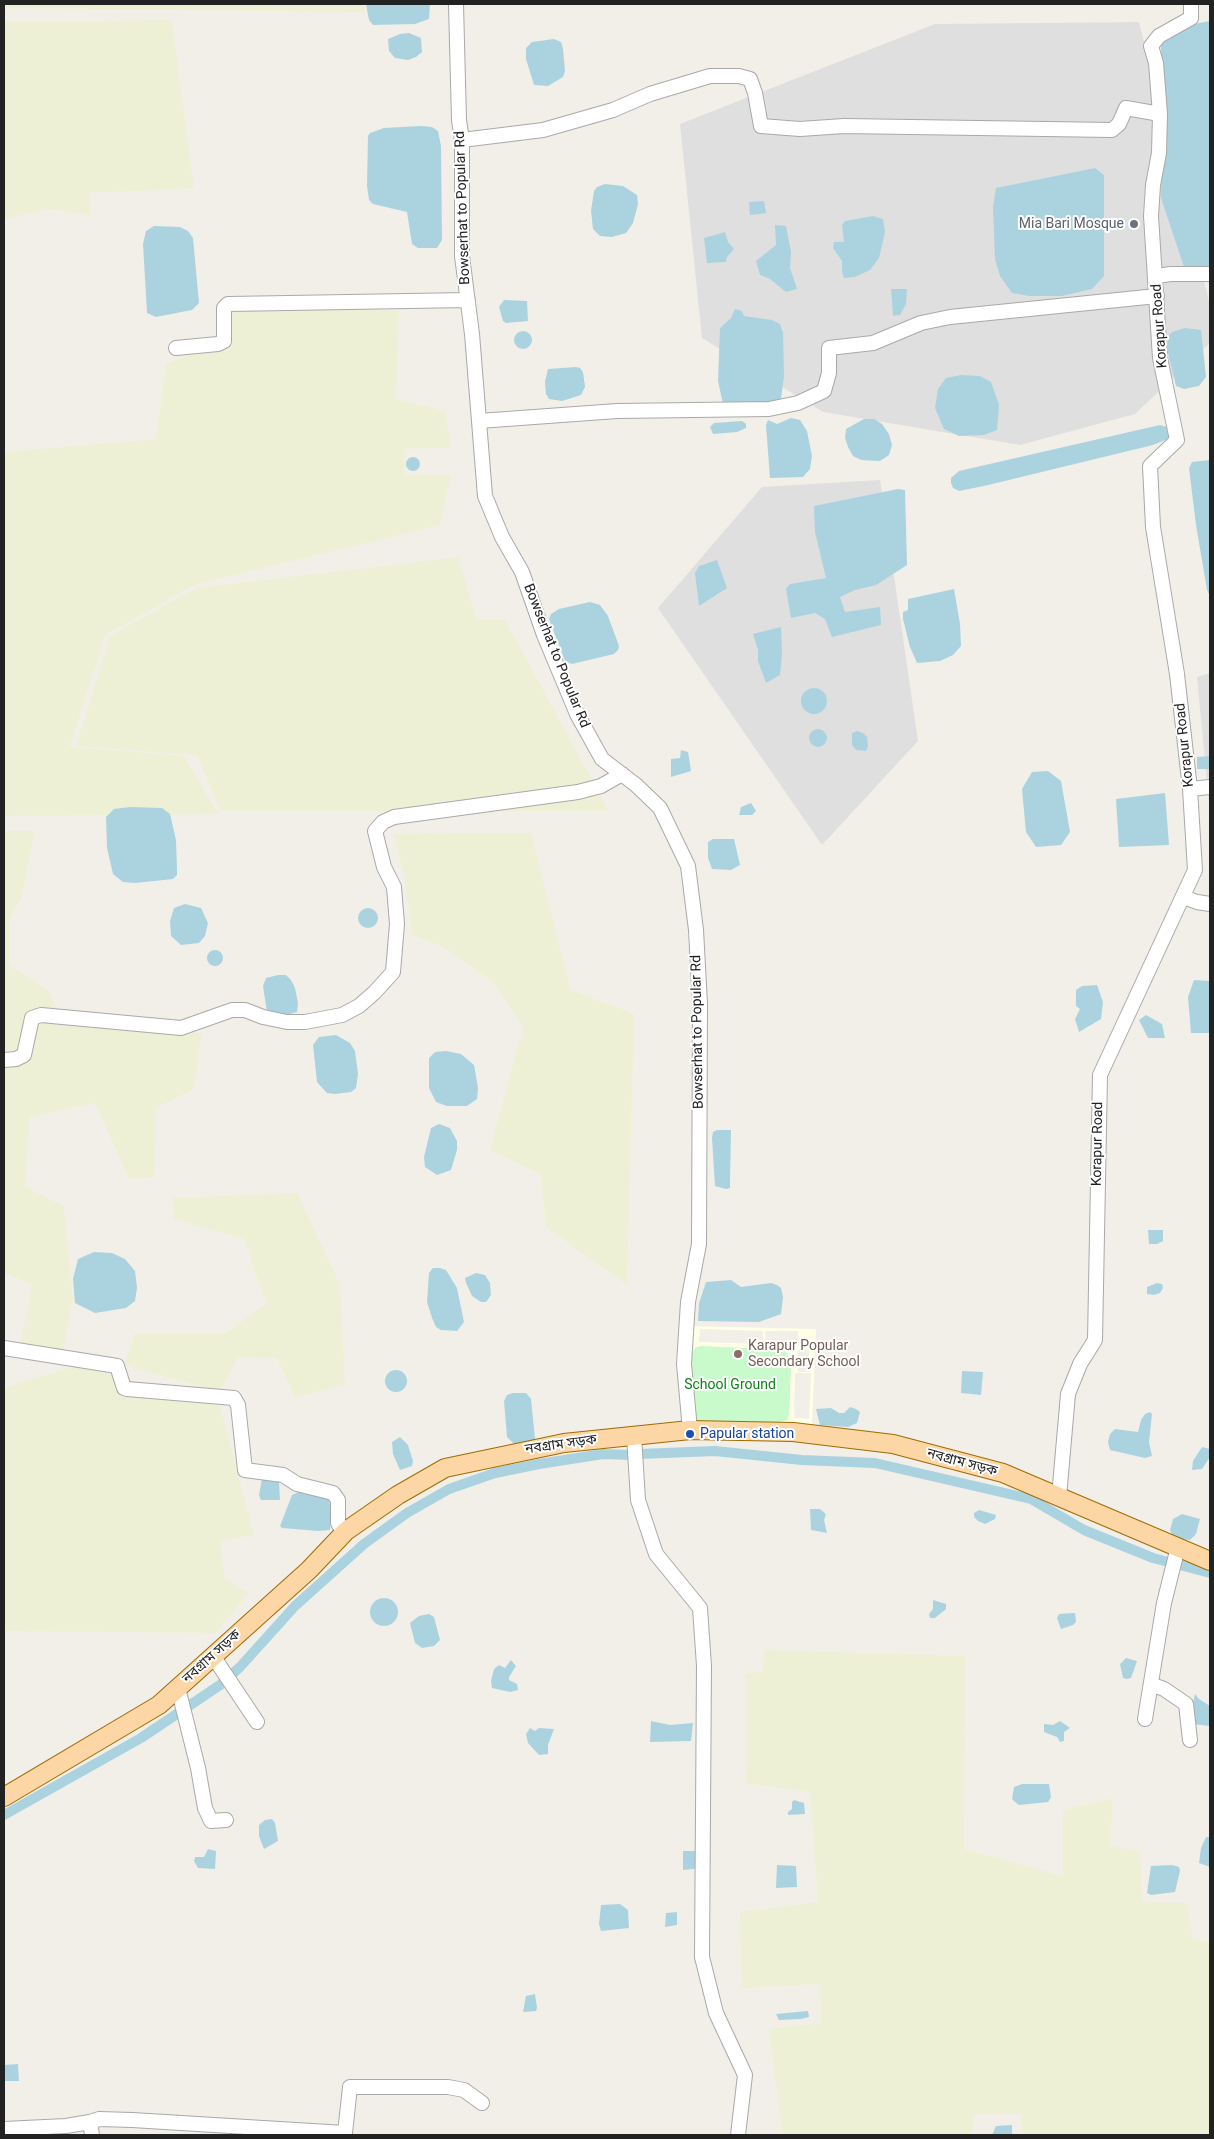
<!DOCTYPE html>
<meta charset="utf-8">
<style>
body{margin:0}
#map{position:relative;width:1214px;height:2139px;overflow:hidden;background:#f2efe9;font-family:Roboto,sans-serif}
canvas{display:block}
.frame{position:absolute;inset:0;border:5px solid #222;pointer-events:none}
</style>
<div id="map">
<canvas width="1214" height="2139"></canvas>
<div class="frame"></div>
</div>
<script>
const ctx = document.querySelector('canvas').getContext('2d');
ctx.lineJoin = 'round';
function fill(path, color) { ctx.fillStyle = color; ctx.fill(path, 'evenodd'); }
const toPath = rows => new Path2D(rows.map(r => 'M' + r).join(''));
function trace(path, color, width, dash) { ctx.strokeStyle = color; ctx.lineWidth = width; ctx.lineCap = dash ? 'butt' : 'round'; ctx.setLineDash(dash || []); ctx.stroke(path); }
function label(font, color, halo, rows, align = 'center') {
  ctx.font = font + ' Roboto,"Noto Sans Bengali",sans-serif'; ctx.lineWidth = 4; ctx.setLineDash([]); ctx.textBaseline = 'middle'; ctx.strokeStyle = halo; ctx.fillStyle = color; for (const [text, x, y, turn = 0] of rows) {
    ctx.save(); ctx.translate(x, y); ctx.rotate((+turn || 0) * Math.PI / 180); ctx.textAlign = isNaN(turn) ? turn : align; if (halo) ctx.strokeText(text, 0, 0); ctx.fillText(text, 0, 0); ctx.restore();
  }
}
fill(toPath([
 [1139,22,1210,305,1210,343,1135,414,1020,445,823,412,702,338,680,124,935,24],
 [880,480,918,741,822,845,658,608,762,487],
 [1210,673,1210,814,1197,677]
]), '#e0dfdf');
fill(toPath([
 [688,1326,816,1329,812,1425,691,1424],
 [700,1329,763,1331,763,1344,699,1342],
 [765,1331,798,1331,799,1345,766,1345],
 [809,1349,809,1372,798,1372,798,1350],
 [791,1358,789,1415,787,1420,779,1422,702,1422],
 [795,1373,811,1373,809,1419,794,1418]
]), '#ffffe5');
fill(toPath([
 [4,4,364,4,364,12,4,8],
 [172,20,194,188,89,193,91,215,48,209,4,219,4,22],
 [225,304,399,311,396,399,445,411,451,448,404,449,405,475,451,475,440,525,194,585,105,635,70,747,184,756,218,814,4,816,4,452,156,439,166,365,220,339],
 [458,557,477,620,505,620,609,811,221,811,197,755,76,746,110,636,197,588],
 [4,831,35,831,22,895,9,920,9,965,48,990,64,1023,202,1033,194,1089,156,1108,155,1177,129,1179,95,1103,30,1117,25,1187,64,1206,73,1298,64,1349,20,1347,32,1284,4,1273],
 [531,833,571,990,634,1014,627,1285,546,1227,541,1174,490,1150,523,1027,493,982,444,947,412,935,405,879,394,834],
 [297,1193,340,1284,345,1384,295,1398,277,1358,238,1357,220,1392,124,1365,135,1333,226,1333,266,1303,244,1239,174,1219,172,1198],
 [78,1365,220,1406,254,1535,220,1541,225,1579,249,1593,215,1633,4,1631,4,1388],
 [764,1650,965,1656,964,1849,1063,1876,1063,1810,1113,1798,1110,1846,1140,1851,1142,1902,1187,1903,1193,1940,1210,1942,1210,2135,1022,2135,1021,2114,974,2114,972,2135,782,2135,769,2029,821,2023,820,1984,741,1988,740,1912,818,1902,810,1792,746,1783,745,1673,763,1672]
]), '#eef0d5');
fill(toPath([
 [701,1346,786,1350,791,1363,789,1415,787,1420,779,1422,697,1421,693,1418,692,1354,695,1348]
]), '#c8facc');
fill(toPath([
 [366,4,430,4,429,19,415,24,373,25,369,20],
 [1210,21,1210,270,1185,270,1161,198,1163,133,1161,44,1178,27],
 [409,33,421,38,422,52,416,57,408,60,395,58,389,51,388,39,400,34],
 [554,39,561,42,563,49,565,71,563,77,548,86,534,85,526,59,526,48,532,42],
 [421,126,432,127,438,131,441,146,442,240,437,248,418,248,412,244,407,212,373,204,369,200,367,186,368,136,370,133,384,128],
 [1095,168,1104,175,1104,276,1092,289,1062,296,1029,296,1012,293,1000,276,995,259,993,207,996,188],
 [605,184,623,186,637,195,638,204,633,223,626,233,612,237,600,236,593,229,591,211,594,191,597,187],
 [764,201,766,213,750,215,749,202],
 [873,216,883,219,885,232,879,258,870,270,855,277,844,278,842,272,842,261,833,248,834,242,844,242,842,225,845,221],
 [775,225,786,226,791,252,790,268,797,289,786,292,770,279,760,275,756,261,776,245],
 [154,226,180,227,188,231,193,238,199,303,192,310,156,317,147,313,143,244,146,231],
 [725,232,728,242,734,249,727,257,726,262,707,263,704,238],
 [891,289,907,289,906,304,900,315,893,316],
 [504,300,527,301,528,321,506,323,503,321,499,307],
 [735,309,742,311,744,316,772,320,780,324,783,333,784,376,781,399,770,402,723,404,718,381,720,328,731,318],
 [1185,328,1201,330,1206,377,1199,386,1184,389,1176,386,1167,348,1168,336,1172,332],
 '514 340a9 9 0 1 1 18 0a9 9 0 1 1-18 0Z',
 [576,367,580,368,583,372,585,387,581,395,562,401,549,399,546,394,545,382,548,369],
 [961,375,980,376,991,382,999,405,997,430,984,435,959,436,944,429,935,408,938,389,946,378],
 [791,418,800,420,807,431,812,456,810,469,803,477,770,478,766,425,768,420,777,424],
 [864,419,874,419,882,424,889,434,892,445,889,455,880,461,861,460,853,456,848,447,845,438,846,429],
 [742,421,746,424,746,428,737,432,713,434,710,427,714,423],
 [1160,425,1167,427,1170,438,1153,445,984,486,959,491,953,488,951,483,951,478,959,471],
 '406 464a7 7 0 1 1 14 0a7 7 0 1 1-14 0Z',
 [1210,460,1210,596,1207,590,1196,525,1189,468,1192,462],
 [898,489,905,490,907,565,876,585,855,590,840,597,845,612,880,607,881,625,832,637,825,619,815,613,791,618,786,589,790,584,826,578,815,532,814,506],
 [717,560,727,588,699,606,695,573,699,566],
 [954,589,960,624,961,646,953,655,940,661,917,663,910,647,903,619,903,612,908,610,908,599],
 [590,602,600,605,608,616,619,646,618,650,614,654,572,664,565,661,549,619,551,614,559,609],
 [781,627,782,654,780,675,766,683,758,661,758,650,753,634],
 '801 701a13 13 0 1 1 26 0a13 13 0 1 1-26 0Z',
 '809 738a9 9 0 1 1 18 0a9 9 0 1 1-18 0Z',
 [857,731,863,733,867,737,868,747,866,751,856,750,852,745,852,733],
 [681,750,688,752,691,771,671,777,671,759,680,758],
 [1210,756,1210,769,1197,769,1197,757],
 [1048,771,1061,781,1070,832,1061,845,1036,847,1026,832,1022,789,1032,772],
 [1165,793,1169,845,1119,847,1116,799],
 [751,803,756,811,752,815,739,815,741,807],
 [130,807,162,808,170,814,176,840,177,869,177,875,173,879,135,883,123,882,113,874,107,848,106,817,114,809],
 [713,839,734,839,740,865,731,870,712,869,708,858,708,842],
 [185,904,201,908,208,923,205,936,199,943,181,945,171,936,170,921,174,908],
 '358 918a10 10 0 1 1 20 0a10 10 0 1 1-20 0Z',
 '207 958a8 8 0 1 1 16 0a8 8 0 1 1-16 0Z',
 [278,975,286,975,291,980,295,988,298,1003,297,1012,278,1017,267,1012,263,986,266,978],
 [1194,980,1210,981,1210,1033,1191,1033,1188,997],
 [1097,985,1103,1002,1101,1019,1079,1032,1075,1019,1080,1009,1076,1006,1076,990,1082,986],
 [1146,1015,1162,1024,1165,1038,1148,1038,1139,1020],
 [336,1035,350,1043,355,1051,358,1074,356,1088,351,1092,335,1094,327,1093,317,1082,313,1045,319,1037],
 [446,1051,461,1054,474,1065,478,1088,477,1099,467,1106,447,1106,436,1102,429,1088,429,1058,435,1052],
 [439,1124,450,1128,457,1141,457,1150,451,1170,437,1175,425,1167,424,1157,431,1128],
 [717,1130,731,1130,730,1182,730,1188,726,1189,715,1186,712,1138,713,1132],
 [1148,1230,1163,1230,1163,1241,1157,1244,1149,1244],
 [94,1252,112,1253,125,1259,135,1271,137,1288,135,1301,126,1308,95,1313,75,1303,73,1279,78,1259],
 [433,1268,440,1268,446,1270,457,1288,464,1322,457,1331,441,1330,436,1327,432,1318,427,1302,429,1273],
 [476,1273,485,1275,490,1283,491,1295,486,1302,481,1302,472,1296,466,1283,465,1278],
 [731,1280,741,1287,771,1283,777,1285,781,1288,783,1297,781,1314,759,1322,698,1321,699,1303,706,1282],
 [1157,1283,1162,1284,1163,1288,1160,1293,1154,1295,1147,1294,1147,1287],
 '385 1381a11 11 0 1 1 22 0a11 11 0 1 1-22 0Z',
 [962,1371,983,1372,981,1395,961,1393],
 [513,1393,526,1393,531,1399,535,1439,530,1443,515,1445,507,1437,504,1401,507,1395],
 [850,1407,856,1409,860,1412,857,1423,848,1427,820,1425,816,1409,831,1408,839,1413,844,1413],
 [1150,1412,1152,1414,1149,1442,1152,1456,1145,1458,1110,1450,1108,1442,1110,1434,1115,1429,1138,1432,1141,1420,1145,1414],
 [400,1437,408,1445,413,1461,412,1466,400,1470,393,1454,392,1442],
 [1202,1447,1210,1449,1210,1457,1202,1469,1192,1470,1193,1461],
 [262,1479,279,1482,280,1500,261,1500,259,1495],
 [301,1491,328,1498,332,1512,330,1530,318,1531,282,1528,280,1526,292,1495],
 [810,1509,820,1509,826,1514,824,1520,827,1533,811,1530],
 [979,1510,996,1515,995,1519,985,1524,978,1521,974,1517,974,1513],
 [1182,1514,1200,1519,1196,1534,1190,1540,1173,1538,1170,1530,1173,1519],
 '370 1612a14 14 0 1 1 28 0a14 14 0 1 1-28 0Z',
 [933,1600,946,1604,946,1609,935,1618,930,1618,929,1614,933,1609],
 [1072,1613,1075,1613,1076,1622,1073,1625,1061,1629,1057,1618,1059,1614],
 [429,1614,434,1617,440,1640,434,1646,422,1648,415,1643,410,1623,419,1616],
 [1126,1658,1137,1661,1131,1678,1127,1679,1123,1678,1120,1664],
 [511,1660,516,1666,509,1677,509,1680,517,1684,518,1690,510,1692,492,1688,491,1681,494,1669,499,1665,505,1668],
 [1195,1694,1199,1699,1210,1706,1210,1726,1192,1724,1188,1708,1193,1703],
 [651,1721,670,1725,693,1723,691,1741,650,1742],
 [1060,1721,1070,1728,1064,1732,1064,1741,1060,1742,1057,1737,1044,1732,1044,1724,1053,1725],
 [530,1728,535,1731,539,1728,554,1729,548,1745,548,1754,539,1755,528,1743,526,1734],
 [1022,1784,1049,1784,1051,1797,1048,1802,1019,1805,1015,1802,1012,1799,1014,1787],
 [794,1800,804,1803,805,1814,788,1815,788,1812,792,1809,792,1802],
 [272,1819,275,1823,278,1841,264,1849,259,1836,259,1825,265,1820],
 [1206,1837,1210,1837,1210,1867,1199,1863,1201,1848],
 [208,1849,216,1851,215,1869,198,1868,194,1861,195,1857,204,1857],
 [683,1851,697,1851,697,1866,694,1869,683,1870],
 [777,1865,796,1866,797,1887,776,1888],
 [1172,1865,1179,1867,1180,1871,1175,1892,1151,1895,1147,1893,1151,1866],
 [620,1904,628,1910,629,1928,601,1931,599,1924,601,1905],
 [677,1912,677,1925,665,1927,666,1913],
 [535,1994,537,2008,536,2011,523,2012,526,1996],
 [808,2011,809,2017,801,2019,779,2020,776,2014],
 [18,2064,19,2081,4,2081,4,2065],
 [1012,2125,1012,2135,992,2135,996,2126]
]), '#aad3df');
trace(toPath([
 [640,1454,715,1451,802,1460,875,1463,1031,1499,1084,1530,1153,1558,1210,1573],
 [4,1815,141,1738,220,1685,240,1667,295,1606,364,1544,407,1513,449,1489,495,1473,539,1464,603,1454,630,1455]
]), '#aad3df', 10);
const minor = toPath([
 [456,4,459,120,462,140,462,256,472,334,485,496,502,537,522,572,544,635,577,714,602,759,636,785,660,808,688,866,696,930,700,1004,699,1244,688,1302,684,1364,690,1430],
 [462,140,543,130,613,110,650,94,710,76,739,76,750,79,755,93,761,126,800,129,844,126,1112,130,1119,124,1126,108,1160,114],
 [1156,276,1171,274,1210,274],
 [176,348,218,344,224,341,224,308,228,304,468,300],
 [479,421,617,411,769,409,798,403,824,391,829,373,829,348,873,343,921,323,950,317,1157,296],
 [1190,789,1210,787],
 [1183,897,1197,902,1210,904],
 [4,1060,16,1059,24,1055,32,1018,41,1015,181,1028,232,1010,245,1010,263,1017,287,1022,305,1022,342,1015,359,1006,375,992,393,972,397,924,394,887,384,867,375,831,383,822,394,817,578,792,601,786,622,774],
 [4,1348,117,1366,124,1388,127,1389,234,1398,238,1405,245,1470,283,1475,297,1484,333,1493,338,1500,338,1523,344,1534],
 [634,1436,638,1500,656,1554,700,1608,704,1666,702,1957,716,2013,745,2075,738,2135],
 [1059,1497,1068,1394,1080,1364,1095,1340,1100,1075,1195,870,1190,789,1177,674,1153,527,1150,466,1177,440,1160,358,1151,216,1153,185,1159,153,1160,114,1156,63,1151,46,1159,36,1191,18,1191,4],
 [213,1656,257,1722],
 [1153,1685,1164,1689,1186,1704,1190,1740],
 [178,1688,198,1768,205,1808,211,1821,226,1820],
 [1145,1719,1164,1603,1178,1547],
 [90,2122,99,2119,132,2120,345,2133,350,2087,448,2087,464,2090,482,2103],
 [4,2129,66,2126,90,2122,92,2135]
]);
const major = toPath([
 [4,1797,159,1705,309,1570,346,1531,398,1495,445,1468,564,1443,690,1430,793,1432,893,1444,1003,1473,1210,1561]
]);
trace(minor, '#a9a9a9', 16);
trace(major, '#a06b00', 20);
trace(minor, '#fff', 14);
trace(major, '#fcd6a4', 18);
for (const [x, y, r, color] of [
 [1134,224,5,"#6b7280"],
 [738,1354,5,"#8d6e63"],
 [690,1434,5,"#1a4fb4"]
]) { const dot = new Path2D(); dot.arc(x, y, r, 0, 2 * Math.PI); ctx.fillStyle = color; ctx.fill(dot); trace(dot, '#fff', 2); }
label('14px', '#222', '#fff', [
 ["Bowserhat to Popular Rd",463,208,-92],
 ["Korapur Road",1160,326,-94],
 ["Bowserhat to Popular Rd",556,656,68],
 ["Korapur Road",1185,745,-96],
 ["Bowserhat to Popular Rd",698,1032,-91],
 ["Korapur Road",1098,1144,-89],
 ["নবগ্রাম সড়ক",561,1445,-8],
 ["নবগ্রাম সড়ক",962,1463,15],
 ["নবগ্রাম সড়ক",212,1657,-42]
]);
label('14px', '#5b616d', '#fff', [
 ["Mia Bari Mosque",1124,224]
], 'right');
label('14px', '#785e54', '#fff', [
 ["Karapur Popular",748,1346],
 ["Secondary School",748,1362]
], 'left');
label('14px', '#0c8416', '#fff', [
 ["School Ground",730,1385]
]);
label('14px', '#164399', '#fff', [
 ["Papular station",700,1434]
], 'left');
</script>
